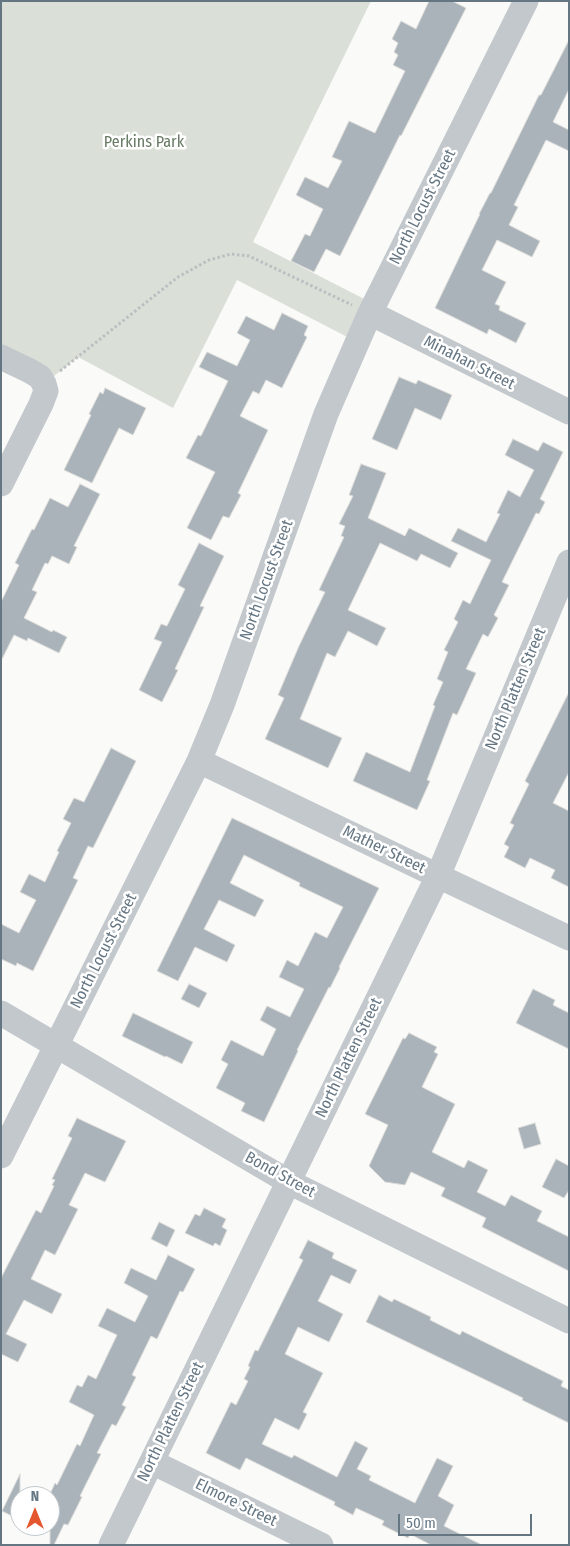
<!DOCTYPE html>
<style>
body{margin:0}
#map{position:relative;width:570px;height:1546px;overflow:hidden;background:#fafaf8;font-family:"Fira Sans Condensed",sans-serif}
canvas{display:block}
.frame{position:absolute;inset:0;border:2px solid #657683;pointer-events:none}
.north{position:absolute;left:10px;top:1486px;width:50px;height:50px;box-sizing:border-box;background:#fff;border:1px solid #c1c8cd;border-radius:50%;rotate:0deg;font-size:14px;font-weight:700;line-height:20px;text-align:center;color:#657683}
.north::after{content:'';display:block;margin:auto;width:18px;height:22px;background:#e4572e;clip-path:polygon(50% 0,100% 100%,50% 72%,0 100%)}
.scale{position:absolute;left:398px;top:1514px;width:134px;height:22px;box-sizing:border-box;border:2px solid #657683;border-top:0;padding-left:6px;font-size:15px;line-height:18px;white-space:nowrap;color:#657683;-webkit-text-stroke:4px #fff;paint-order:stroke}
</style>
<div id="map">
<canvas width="570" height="1546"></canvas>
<div class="frame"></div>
<div class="north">N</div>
<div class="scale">50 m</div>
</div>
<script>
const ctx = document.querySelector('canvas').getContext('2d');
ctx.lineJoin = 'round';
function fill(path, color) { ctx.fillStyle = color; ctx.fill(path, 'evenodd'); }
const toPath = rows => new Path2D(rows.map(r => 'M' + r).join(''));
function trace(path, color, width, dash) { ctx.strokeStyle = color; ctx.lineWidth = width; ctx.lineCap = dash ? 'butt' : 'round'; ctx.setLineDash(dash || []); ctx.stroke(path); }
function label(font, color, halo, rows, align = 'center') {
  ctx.font = font + ' "Fira Sans Condensed",sans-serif'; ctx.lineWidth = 5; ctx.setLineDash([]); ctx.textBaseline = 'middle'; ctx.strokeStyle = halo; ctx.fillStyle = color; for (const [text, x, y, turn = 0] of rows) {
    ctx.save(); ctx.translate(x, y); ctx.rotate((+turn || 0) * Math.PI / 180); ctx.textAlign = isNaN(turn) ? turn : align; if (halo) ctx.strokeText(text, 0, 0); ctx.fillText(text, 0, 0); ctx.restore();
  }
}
fill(toPath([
 [1,1,371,1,253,242,374,304,357,342,237,280,173,408,78,357,44,384,1,363]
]), '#dadfd7');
const building = toPath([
 [429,1,452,1,466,8,401,136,400,135,340,256,326,249,314,272,291,261,305,234,310,236,323,209,296,195,305,177,328,188,342,161,332,157,349,121,375,133,405,71,393,65,398,55,394,52,398,43,392,39,401,21,416,29,429,1],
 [569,40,569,89,553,122,569,130,569,151,546,140,514,205,518,207,509,225,540,241,532,257,497,240,482,270,506,282,495,304,500,306,499,310,526,323,516,343,489,329,487,334,435,308,480,214,479,214,490,193,491,193,539,95,541,95,569,40],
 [282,313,308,326,304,335,307,337,282,388,266,380,259,394,253,391,240,416,268,430,238,493,241,495,229,518,223,516,211,540,187,528,215,472,186,458,198,435,201,436,228,381,199,367,207,352,237,366,250,340,237,333,246,316,274,330,282,313],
 [399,377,416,384,418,380,452,395,441,420,415,408,397,450,372,439,399,377],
 [105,388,146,408,133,435,119,428,92,483,64,470,91,415,89,414,100,392,103,394,105,388],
 [513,439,538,451,543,442,563,452,540,499,545,502,539,514,536,513,502,582,509,585,494,615,498,618,488,637,483,634,466,669,476,673,457,715,453,713,427,780,430,781,417,810,353,781,366,752,410,772,435,706,433,705,443,682,437,679,448,652,444,650,458,622,454,619,463,600,470,604,491,560,451,541,458,528,486,542,500,514,497,513,508,490,520,497,534,470,505,455,513,439],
 [361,464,386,473,368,518,405,536,409,528,458,553,450,568,421,554,417,561,380,543,348,610,386,628,377,646,348,631,335,657,327,653,300,719,342,738,328,768,265,739,284,698,278,695,299,646,325,592,319,590,344,537,341,536,345,526,339,524,353,496,349,495,361,464],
 [80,484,100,494,74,546,77,547,69,564,52,556,48,564,45,563,32,590,37,592,24,618,52,632,53,630,67,637,59,653,28,638,27,641,14,635,1,661,1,602,19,565,15,563,32,529,34,530,50,498,68,507,80,484],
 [199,543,224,556,200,606,204,607,175,669,178,670,162,702,139,690,162,642,154,639,161,624,167,626,185,589,178,585,199,543],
 [569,692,569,772,553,803,569,811,569,887,551,878,555,870,530,858,525,868,504,857,509,847,504,844,514,825,510,823,529,784,525,781,569,692],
 [111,748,136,761,93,848,88,846,73,878,78,880,33,971,17,963,16,966,1,959,1,924,19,933,36,900,20,892,29,874,45,882,59,852,57,851,71,823,63,819,74,798,84,802,111,748],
 [232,818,379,888,339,967,340,968,330,988,329,987,297,1050,298,1051,264,1122,241,1111,245,1103,216,1088,228,1064,221,1060,231,1040,263,1056,276,1029,260,1020,267,1006,290,1017,304,989,279,977,287,960,298,966,315,932,327,938,343,907,299,886,300,883,244,855,230,883,264,900,255,917,219,900,204,929,235,945,227,962,195,947,178,981,157,971,232,818],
 [189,984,207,993,199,1008,181,999,189,984],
 [533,989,555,1000,553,1005,569,1013,569,1049,516,1023,533,989],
 [133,1013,193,1042,182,1064,166,1056,165,1057,122,1036,133,1013],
 [409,1033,437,1047,434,1052,438,1054,422,1087,455,1104,432,1152,464,1168,468,1160,488,1170,477,1192,505,1206,511,1195,542,1211,537,1221,569,1237,569,1271,482,1227,486,1218,441,1196,445,1188,411,1172,405,1185,385,1182,369,1166,388,1125,365,1114,403,1038,405,1039,409,1033],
 [77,1118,126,1141,105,1182,85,1173,69,1205,78,1209,55,1255,45,1250,31,1279,62,1294,52,1314,24,1300,6,1334,27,1344,18,1362,1,1354,1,1278,36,1210,41,1213,54,1186,52,1185,55,1180,52,1179,72,1138,68,1136,77,1118],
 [535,1123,541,1144,524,1149,518,1128,535,1123],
 [556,1159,569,1166,569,1190,564,1198,542,1187,556,1159],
 [204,1208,226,1219,222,1227,227,1230,220,1246,215,1243,213,1246,185,1233,195,1214,200,1216,204,1208],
 [159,1222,175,1230,167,1247,151,1239,159,1222],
 [308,1240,334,1253,332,1258,357,1270,350,1284,331,1275,318,1301,343,1314,329,1342,298,1327,285,1354,323,1373,303,1412,307,1414,299,1430,275,1418,262,1444,292,1458,294,1455,337,1477,355,1441,368,1448,357,1469,371,1476,369,1480,415,1503,437,1458,453,1466,438,1496,454,1505,444,1526,482,1545,431,1545,410,1534,408,1538,382,1525,384,1521,356,1508,353,1515,334,1505,335,1502,246,1458,240,1470,206,1453,231,1402,236,1405,248,1381,244,1379,250,1367,248,1366,255,1350,258,1351,303,1260,299,1258,308,1240],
 [168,1255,195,1269,183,1292,180,1291,157,1339,151,1336,132,1375,136,1377,122,1405,126,1407,116,1426,112,1424,97,1453,101,1454,80,1496,82,1497,68,1525,64,1524,54,1545,50,1545,50,1494,55,1483,57,1485,77,1444,80,1446,94,1415,69,1402,77,1385,82,1387,88,1375,96,1379,117,1335,98,1326,107,1308,135,1322,148,1296,124,1283,131,1268,156,1280,168,1255],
 [379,1295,392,1302,394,1299,431,1317,430,1320,460,1335,462,1331,563,1381,561,1386,569,1390,569,1423,522,1400,523,1398,366,1322,379,1295],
 [20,1474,20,1520,2,1511,20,1474]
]);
fill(building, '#aab3b9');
trace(building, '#dcdcda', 1);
trace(toPath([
 [60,371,178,277,209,260,231,254,249,256,352,305]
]), '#bbbfc2', 3, [2.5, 2.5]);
trace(toPath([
 [370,313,569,412],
 [1,357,30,371,40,377,44,384,46,391,41,404,1,484],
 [199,761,438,876,569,938],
 [1,1013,289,1182,569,1321],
 [1,1156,199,761,222,705,326,414,370,313,526,1],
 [152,1462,321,1545],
 [111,1545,438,876,569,562]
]), '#c3c8cc', 25);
label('16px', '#687a64', '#fff', [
 ["Perkins Park",144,143]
]);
label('16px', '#657683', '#fff', [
 ["North Locust Street",423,207,-63],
 ["Minahan Street",469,363,27],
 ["North Locust Street",267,580,-70],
 ["North Platten Street",516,689,-67],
 ["Mather Street",384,850,26],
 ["North Locust Street",104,951,-63],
 ["North Platten Street",349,1058,-64],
 ["Bond Street",280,1175,29],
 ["North Platten Street",171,1422,-64],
 ["Elmore Street",236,1503,26]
]);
</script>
